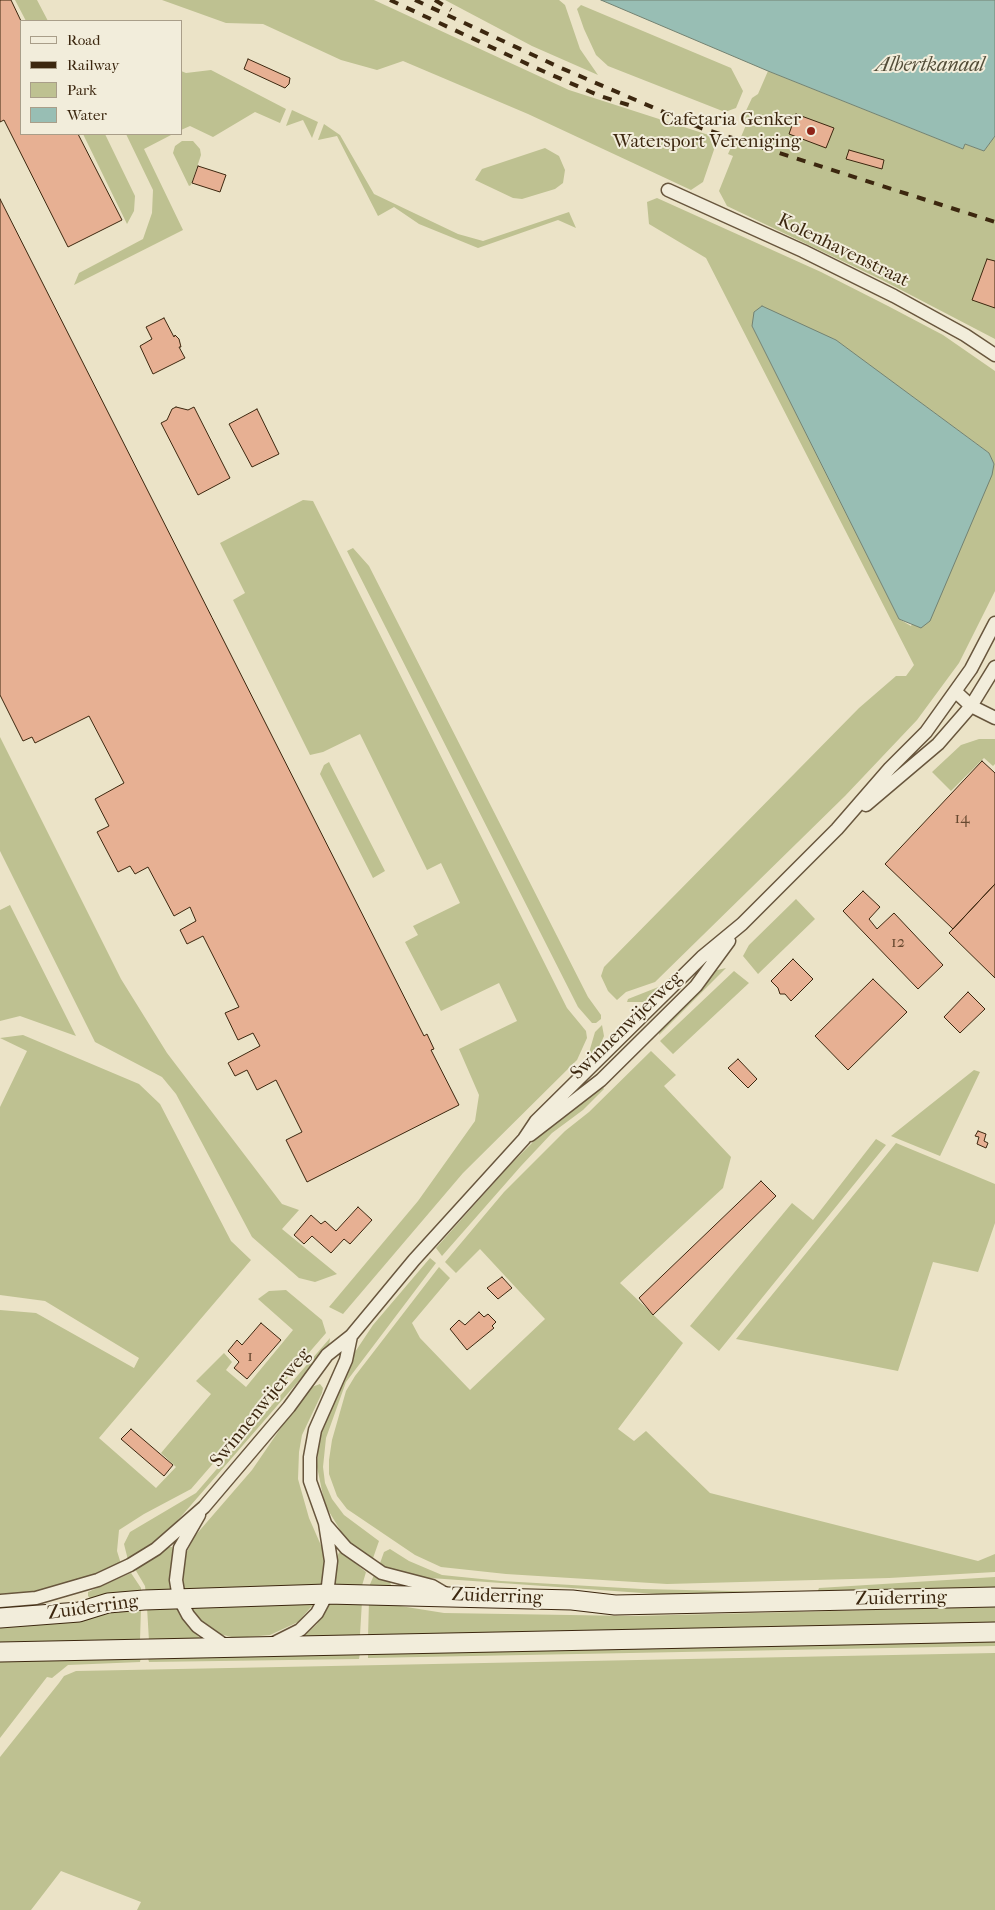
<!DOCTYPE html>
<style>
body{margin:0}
#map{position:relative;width:995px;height:1910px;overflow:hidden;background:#ebe3c7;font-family:"IM FELL French Canon",serif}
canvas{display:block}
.legend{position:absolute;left:20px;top:20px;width:162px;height:115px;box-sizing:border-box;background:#f2eddb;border:1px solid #a99e89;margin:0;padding:6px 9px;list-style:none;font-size:15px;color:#3c270f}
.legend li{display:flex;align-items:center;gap:10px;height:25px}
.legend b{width:25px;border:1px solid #a99e89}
</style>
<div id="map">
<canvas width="995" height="1910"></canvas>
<ul class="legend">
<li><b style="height:6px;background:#f2eddb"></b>Road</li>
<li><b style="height:6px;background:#3c270f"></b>Railway</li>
<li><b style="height:14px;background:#bec191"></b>Park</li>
<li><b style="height:14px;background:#98beb4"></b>Water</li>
</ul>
</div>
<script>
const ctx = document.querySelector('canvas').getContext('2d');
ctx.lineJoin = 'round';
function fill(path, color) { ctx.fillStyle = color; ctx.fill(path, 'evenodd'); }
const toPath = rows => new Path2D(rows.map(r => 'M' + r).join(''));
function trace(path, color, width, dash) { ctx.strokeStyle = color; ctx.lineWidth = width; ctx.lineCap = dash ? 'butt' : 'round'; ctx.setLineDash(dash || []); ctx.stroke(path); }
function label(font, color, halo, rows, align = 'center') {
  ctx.font = font + ' "IM FELL French Canon",serif'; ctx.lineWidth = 4; ctx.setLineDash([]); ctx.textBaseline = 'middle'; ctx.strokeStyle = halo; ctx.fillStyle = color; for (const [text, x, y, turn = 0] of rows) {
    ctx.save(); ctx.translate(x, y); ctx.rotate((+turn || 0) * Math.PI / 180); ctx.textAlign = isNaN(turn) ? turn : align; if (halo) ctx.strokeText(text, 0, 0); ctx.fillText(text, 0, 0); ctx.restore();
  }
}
fill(toPath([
 [15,0,37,0,48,21,26,21],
 [162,0,374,0,569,90,718,138,703,182,691,190,528,114,403,61,377,70,341,60,263,24,226,23],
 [445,0,559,0,565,5,580,49,598,75,532,46],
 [581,5,731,68,743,91,736,108,725,112,608,66,596,55,584,29,577,9],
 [211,70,286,109,280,123,255,112,213,137,190,126,181,130,181,71,186,73],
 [768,71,963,149,965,144,984,151,995,136,995,339,882,280,727,206,719,191,733,156,728,154,733,143,738,144,746,125,743,117,752,98,758,94],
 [292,110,318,122,312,138,303,120,286,126],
 [324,124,340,135,374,194,458,234,483,241,569,212,576,228,558,220,478,248,419,224,394,207,378,216,337,136,318,140],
 [83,134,105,134,135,196,134,211,127,224],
 [126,134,173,134,144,149,183,230,74,285,79,273,143,239,152,213,153,190],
 [182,141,193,141,200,149,201,155,191,185,189,186,173,153,175,146],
 [545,148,559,156,565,170,563,183,555,189,522,199,513,198,475,180,482,169],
 [657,198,821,272,888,306,943,335,995,371,995,591,959,663,917,720,845,796,655,982,626,992,617,1000,608,991,601,976,604,967,859,708,896,676,906,676,914,665,706,258,649,224,647,202],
 [752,326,834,339,989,453,994,464,911,626,899,619],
 [303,500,313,501,567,1008,586,1031,587,1038,577,1060,463,1173,343,1314,329,1307,418,1201,475,1121,479,1095,459,1049,517,1021,499,983,441,1011,405,942,418,935,413,926,460,903,441,863,427,870,360,734,323,752,310,755,233,600,245,593,220,543],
 [353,548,369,566,588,997,601,1015,601,1019,596,1023,592,1023,578,1007,347,551],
 [0,737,121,979,167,1053,282,1204,299,1210,282,1229,337,1274,315,1282,299,1278,252,1237,176,1094,162,1077,95,1042,0,851],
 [979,739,995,739,995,764,993,766,984,758,951,791,932,772,961,745],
 [329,762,385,871,373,878,320,774,324,765],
 [796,899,815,919,758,974,743,956,749,945],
 [10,905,76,1036,20,1016,0,1021,0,910],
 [726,968,659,1035,660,1028,713,971],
 [734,971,749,983,673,1054,660,1041],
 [661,986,663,987,645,1002,627,1002,628,999],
 [602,1025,604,1036,598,1050,590,1059,588,1056,595,1032],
 [23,1035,139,1084,160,1104,231,1241,251,1260,99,1438,156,1488,176,1467,161,1453,211,1394,196,1381,224,1353,232,1362,226,1370,246,1387,293,1330,258,1299,269,1291,286,1290,322,1320,326,1333,191,1489,144,1514,119,1530,117,1551,121,1564,100,1575,35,1593,0,1597,0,1310,36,1313,134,1368,139,1358,45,1301,0,1295,0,1107,27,1051,0,1038],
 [651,1051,676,1075,664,1086,731,1157,723,1188,620,1283,683,1343,618,1429,634,1441,646,1431,710,1493,978,1561,995,1554,995,1572,889,1578,667,1584,506,1574,441,1567,415,1555,347,1509,337,1496,329,1474,329,1460,332,1440,346,1391,355,1376,439,1267,450,1278,412,1323,420,1338,470,1390,545,1319,480,1249,456,1273,445,1262,504,1192,565,1131,589,1112],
 [974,1070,980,1072,940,1156,891,1136],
 [602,1086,604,1089,583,1110,552,1133,521,1166,442,1256,436,1248,510,1165,538,1137],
 [876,1139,886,1145,719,1351,690,1326,792,1203,813,1220],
 [896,1143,995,1184,995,1223,978,1272,933,1262,898,1371,736,1339],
 [430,1258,436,1263,346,1382,326,1438,323,1467,325,1483,332,1499,344,1515,379,1541,372,1561,348,1543,325,1505,317,1467,318,1448,325,1417,353,1355,373,1325],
 [330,1338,329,1346,185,1512,165,1534,128,1560,124,1544,130,1532,196,1493],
 [320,1384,323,1388,322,1393,302,1435,299,1452,298,1479,309,1518,323,1550,326,1567,322,1590,185,1594,182,1573,185,1556,194,1537,252,1470,302,1397,309,1388],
 [169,1547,172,1547,173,1550,169,1581,171,1594,146,1595,145,1586,135,1569],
 [390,1549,409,1561,442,1575,501,1581,642,1589,817,1593,819,1588,995,1577,995,1589,817,1593,671,1595,416,1577,379,1566,384,1552],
 [340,1551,366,1572,361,1589,333,1588,336,1558],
 [131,1573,141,1588,141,1595,91,1599,88,1596,88,1592],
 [374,1575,390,1582,392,1588,368,1589],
 [317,1600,298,1622,270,1635,236,1638,215,1633,202,1623,187,1603],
 [330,1601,362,1601,360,1635,303,1637,317,1624],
 [369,1601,444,1613,633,1616,995,1607,995,1623,368,1637],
 [177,1604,189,1628,202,1640,149,1641,147,1607],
 [141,1608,140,1640,0,1642,0,1626],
 [995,1640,995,1646,368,1658,368,1654],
 [360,1653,359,1659,149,1662,148,1658],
 [995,1653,995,1910,137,1910,141,1902,61,1871,31,1910,0,1910,0,1757,59,1683,64,1676,76,1671],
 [141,1657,140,1662,68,1665,52,1678,47,1677,0,1738,0,1660]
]), '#bec191');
const water = toPath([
 [601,0,995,0,995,136,984,151,965,144,963,149,768,71,601,0],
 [762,306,836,340,989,453,994,464,992,475,930,621,921,628,899,619,752,326,754,312,762,306]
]);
fill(water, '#98beb4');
trace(water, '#738272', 1);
const building = toPath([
 [0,0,11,0,21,21,21,134,78,134,122,220,68,247,4,120,0,122,0,0],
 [248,59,290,78,289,84,285,88,244,69,248,59],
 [796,114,834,128,826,148,789,134,796,114],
 [849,150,884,160,882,169,846,159,849,150],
 [198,166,226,175,220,192,192,183,198,166],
 [0,199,424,1036,427,1034,434,1049,431,1050,459,1105,307,1182,286,1140,302,1132,276,1080,257,1090,247,1070,235,1076,228,1063,260,1046,253,1033,238,1040,225,1013,239,1007,203,936,187,944,180,930,196,921,190,907,174,916,148,867,135,874,130,866,118,872,97,832,109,826,95,799,124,783,89,716,35,743,32,737,23,741,0,695,0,199],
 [987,259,995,261,995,308,972,300,987,259],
 [164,318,174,337,175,335,179,339,181,347,179,347,185,358,153,374,140,346,152,339,146,327,164,318],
 [176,407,188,410,194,407,230,478,198,495,161,423,167,420,172,409,176,407],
 [257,409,279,454,252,467,229,424,257,409],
 [982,761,995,773,995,884,953,929,885,864,982,761],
 [995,884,995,978,949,933,995,884],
 [863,891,880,907,869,919,877,929,894,913,943,965,918,989,843,911,863,891],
 [793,959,813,979,791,1001,785,994,780,994,778,988,771,981,793,959],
 [873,979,907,1012,848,1070,815,1036,873,979],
 [968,992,985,1009,960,1033,944,1017,968,992],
 [738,1059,757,1079,748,1088,728,1068,738,1059],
 [978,1131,986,1134,984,1141,988,1143,986,1148,977,1144,979,1137,975,1136,978,1131],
 [761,1181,776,1196,653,1315,639,1298,761,1181],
 [358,1207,372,1220,350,1244,344,1239,331,1253,312,1236,304,1244,294,1235,311,1215,321,1224,325,1221,336,1231,358,1207],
 [502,1277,512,1288,498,1299,487,1288,502,1277],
 [479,1312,484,1317,488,1314,496,1322,492,1326,494,1328,467,1350,450,1329,459,1320,465,1325,479,1312],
 [261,1323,281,1340,247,1379,234,1368,239,1362,228,1351,237,1340,242,1345,261,1323],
 [131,1429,173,1465,164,1476,121,1439,131,1429]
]);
fill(building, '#e7b093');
trace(building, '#3c270f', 1);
const minor = toPath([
 [668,190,803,251,894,296,965,335,995,355],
 [956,692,971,706,995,718],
 [866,805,938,744,971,706,995,667],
 [530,1135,601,1080,696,986,729,941],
 [199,1515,180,1548,176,1580,179,1598,188,1615,197,1626,227,1647],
 [326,1525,346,1548,382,1573,432,1586,449,1596],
 [0,1601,36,1598,98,1580,130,1565,156,1549,204,1507,289,1407,327,1355,351,1336,414,1260,524,1139,536,1121,702,957,742,924,837,829,890,768,926,732,971,669,995,623],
 [272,1644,300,1630,317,1613,327,1594,331,1561,325,1523,310,1481,310,1457,315,1430,346,1360,351,1336]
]);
const secondary = toPath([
 [0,1618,79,1612,108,1603,144,1600,327,1594,572,1600,615,1605,995,1597],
 [0,1652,995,1632]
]);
trace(minor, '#68563d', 15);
trace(secondary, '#3c270f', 21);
trace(minor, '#f2eddb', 12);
trace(secondary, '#f2eddb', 19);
trace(toPath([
 [390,0,536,68,600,96,632,106],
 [415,0,561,68,701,128,995,222],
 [435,0,451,10]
]), '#3c270f', 4, [9, 9]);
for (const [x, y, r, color] of [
 [811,131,5,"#8f2418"]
]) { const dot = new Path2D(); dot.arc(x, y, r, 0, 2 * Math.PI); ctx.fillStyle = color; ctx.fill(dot); trace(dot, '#f2eddb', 2); }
label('16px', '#674930', null, [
 ["14",962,819],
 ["12",898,943],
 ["1",250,1357]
]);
label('19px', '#3c270f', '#f2eddb', [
 ["Cafetaria Genker",801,120],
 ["Watersport Vereniging",801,142]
], 'right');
label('19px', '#3c270f', '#f2eddb', [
 ["Kolenhavenstraat",843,251,26],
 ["Swinnenwijerweg",627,1026,-44],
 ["Swinnenwijerweg",261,1408,-51],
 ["Zuiderring",497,1597,2],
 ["Zuiderring",901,1599,-1],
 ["Zuiderring",93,1608,-8]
]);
label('italic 20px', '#534d38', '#f2eddb', [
 ["Albertkanaal",930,66]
]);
</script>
